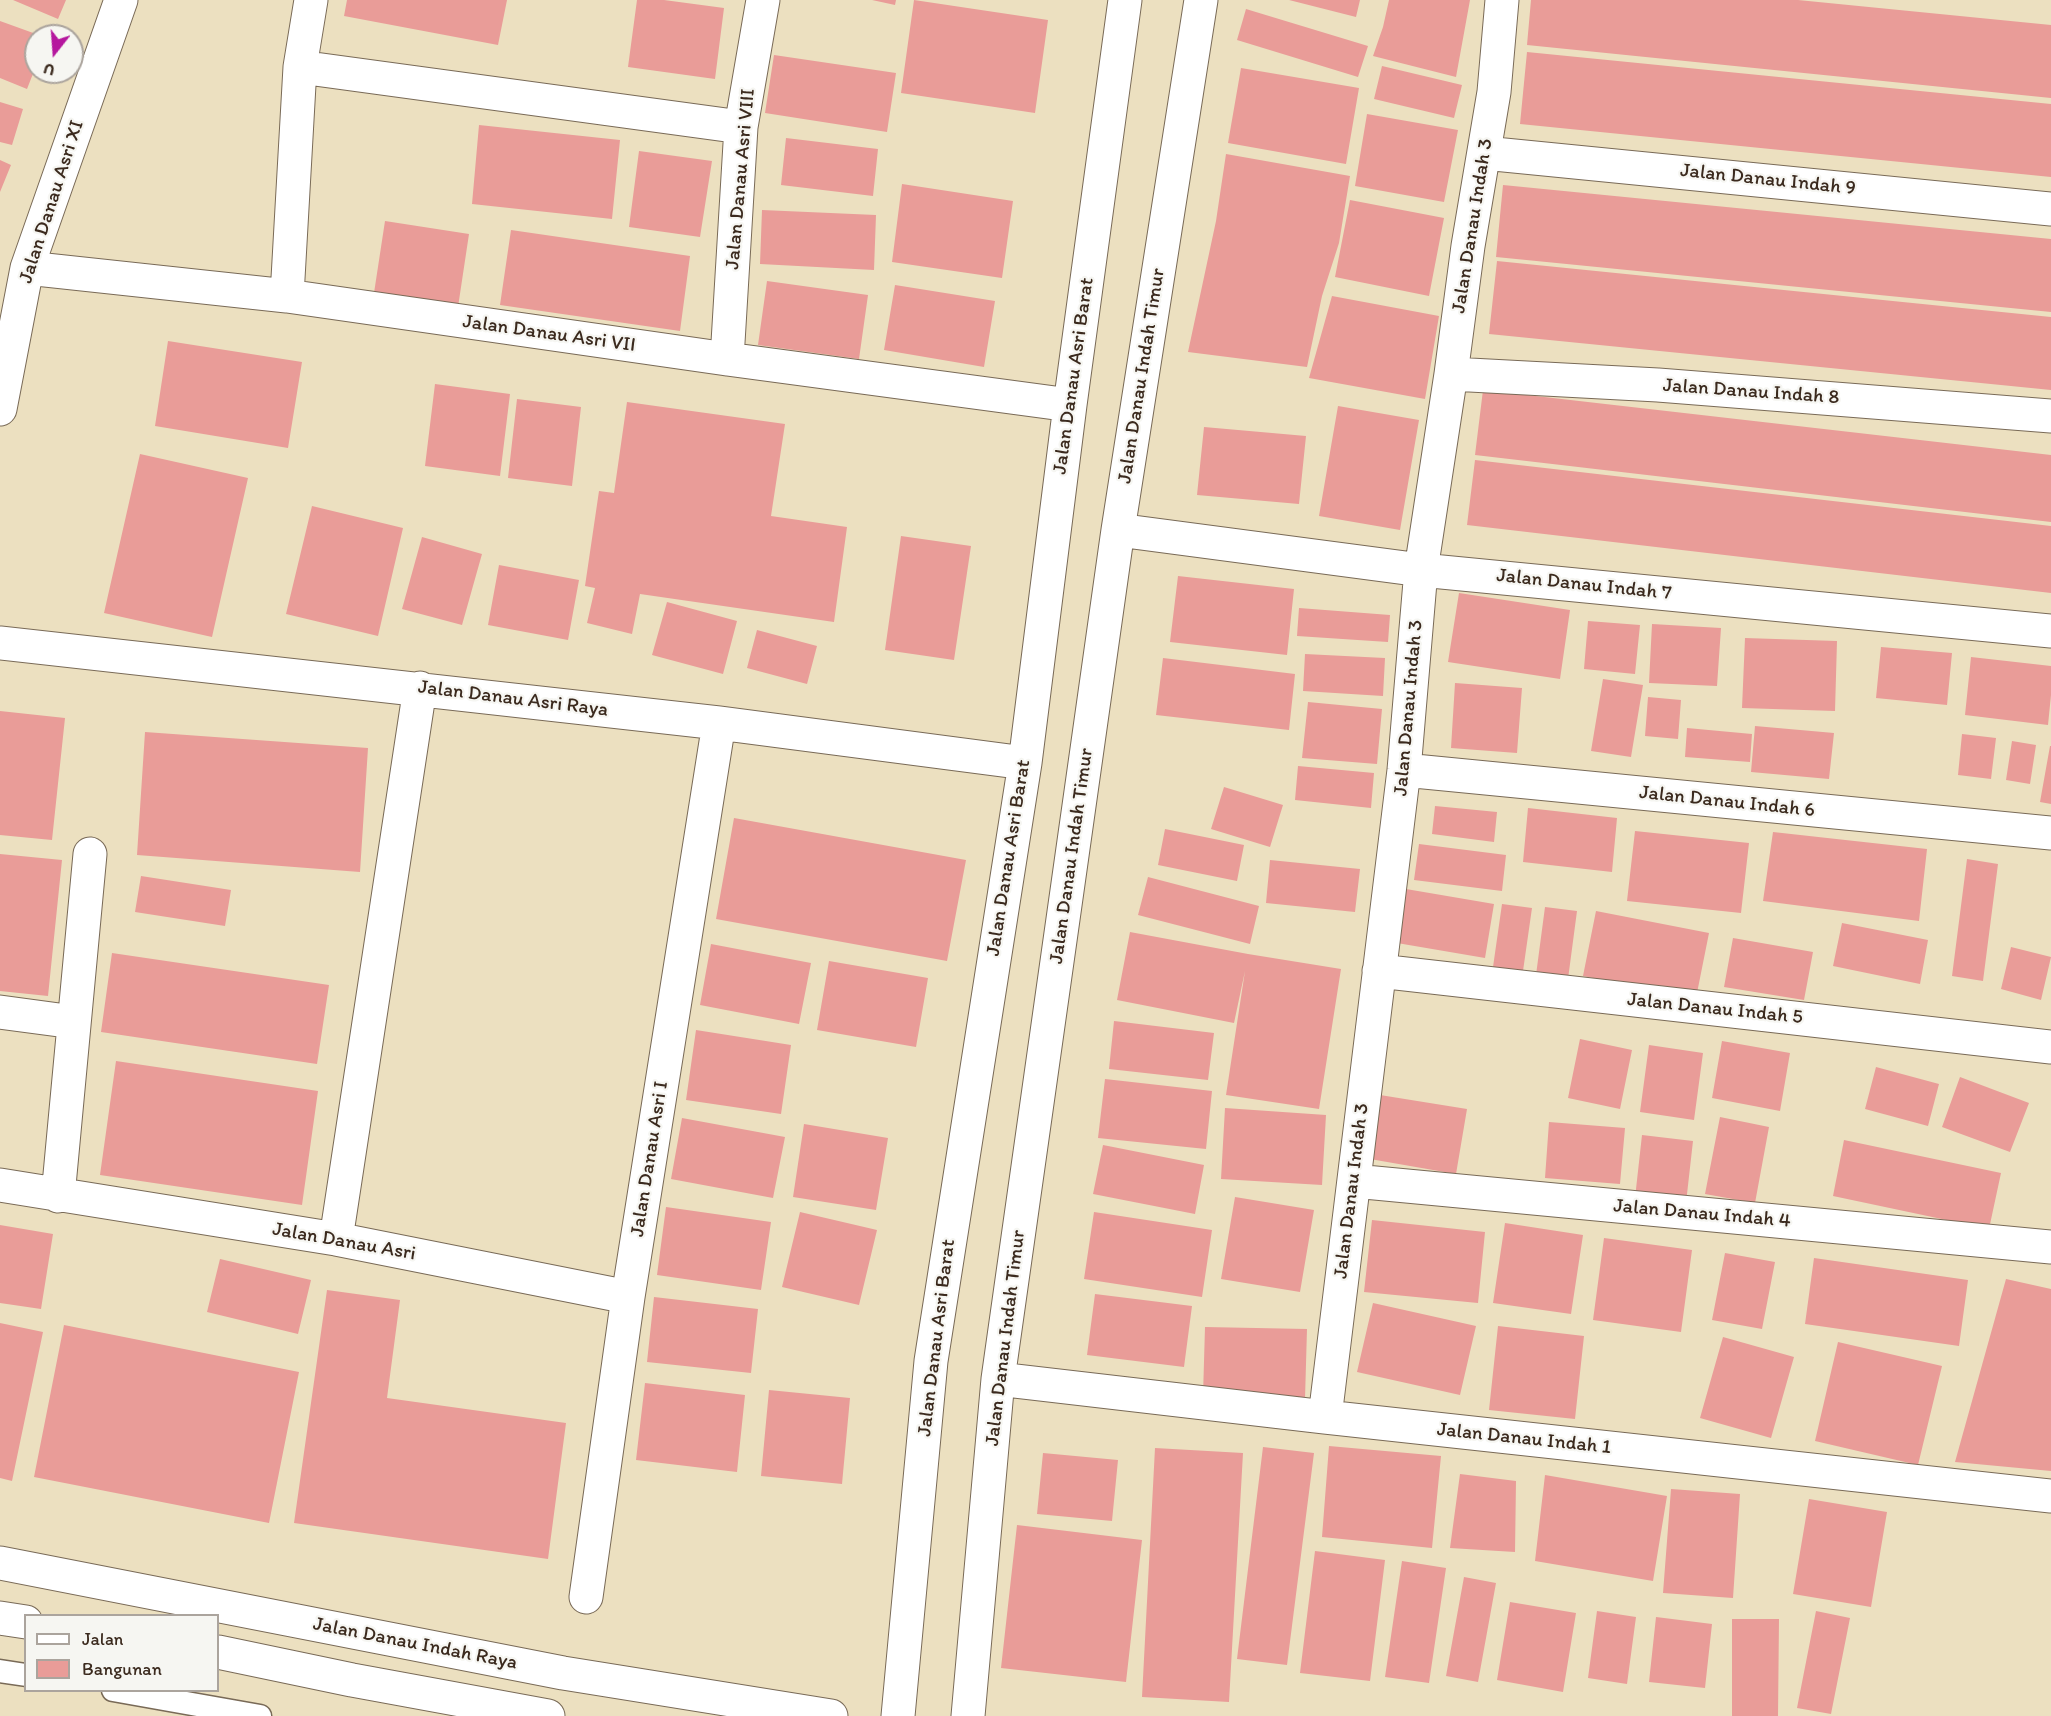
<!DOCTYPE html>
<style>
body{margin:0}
#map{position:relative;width:2051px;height:1716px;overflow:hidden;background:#ece0c0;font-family:Itim,sans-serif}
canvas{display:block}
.legend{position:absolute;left:24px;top:1614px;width:195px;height:78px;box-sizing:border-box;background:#f6f6f2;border:2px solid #aba49d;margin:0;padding:8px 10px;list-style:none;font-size:18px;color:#3b2a1e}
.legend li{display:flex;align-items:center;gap:12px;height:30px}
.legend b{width:30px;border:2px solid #aba49d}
.north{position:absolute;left:24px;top:24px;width:60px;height:60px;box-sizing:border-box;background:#f6f6f2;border:2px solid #aba49d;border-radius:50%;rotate:197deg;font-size:16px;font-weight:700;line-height:24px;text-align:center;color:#3b2a1e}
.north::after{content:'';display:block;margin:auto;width:21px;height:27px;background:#b5179e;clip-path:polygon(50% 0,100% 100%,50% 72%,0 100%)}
</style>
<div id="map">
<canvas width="2051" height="1716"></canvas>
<ul class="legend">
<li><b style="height:8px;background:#fff"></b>Jalan</li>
<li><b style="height:16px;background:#e99c98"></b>Bangunan</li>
</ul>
<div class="north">U</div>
</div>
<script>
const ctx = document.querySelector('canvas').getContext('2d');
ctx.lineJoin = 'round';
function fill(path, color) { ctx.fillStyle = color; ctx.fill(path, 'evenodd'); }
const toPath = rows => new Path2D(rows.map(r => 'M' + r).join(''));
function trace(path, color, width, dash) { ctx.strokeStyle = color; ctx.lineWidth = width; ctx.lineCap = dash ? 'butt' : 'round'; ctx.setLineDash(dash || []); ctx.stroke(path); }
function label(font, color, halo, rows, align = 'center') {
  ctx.font = font + ' Itim,sans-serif'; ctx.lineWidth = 4.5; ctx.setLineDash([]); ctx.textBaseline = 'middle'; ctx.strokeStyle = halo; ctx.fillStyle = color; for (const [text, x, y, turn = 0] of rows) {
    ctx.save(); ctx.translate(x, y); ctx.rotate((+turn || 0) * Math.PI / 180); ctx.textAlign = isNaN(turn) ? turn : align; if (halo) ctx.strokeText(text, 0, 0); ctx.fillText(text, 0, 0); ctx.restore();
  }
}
fill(toPath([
 [13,0,66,0,58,19],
 [347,0,507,0,498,45,344,16],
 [637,0,664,0,724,8,715,79,628,67],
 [872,0,896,0,895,5],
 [914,0,1048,20,1035,113,901,93],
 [1289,0,1360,0,1356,17],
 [1389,0,1470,0,1456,77,1373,56,1383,27],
 [1531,0,1798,0,2051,25,2051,98,1527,45],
 [1246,9,1368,46,1358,77,1237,40],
 [0,21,36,34,36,66,27,89,0,78],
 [1527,52,2051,104,2051,177,1520,124],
 [774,55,896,73,887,132,765,113],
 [1382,66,1462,85,1454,118,1374,99],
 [1241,68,1359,88,1346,164,1228,143],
 [0,102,23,109,12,145,0,142],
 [1367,114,1458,130,1444,202,1355,186],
 [479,125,620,140,612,219,472,204],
 [786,138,878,149,873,196,781,185],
 [639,151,712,161,700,237,629,227],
 [1226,154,1350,176,1339,243,1322,296,1307,367,1188,352,1216,221],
 [0,160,11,165,0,192],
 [902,184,1013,201,1002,278,892,262],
 [1503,185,2051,239,2051,312,1496,257],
 [1350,200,1444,218,1429,296,1335,277],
 [762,210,876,215,874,270,760,264],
 [385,221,469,234,458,307,374,293],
 [511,230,690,256,680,331,500,305],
 [1497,261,2051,317,2051,390,1489,334],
 [767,281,868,295,859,359,758,345],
 [895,285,995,301,984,367,884,350],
 [1332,296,1439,316,1425,399,1309,378],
 [168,341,302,362,288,448,155,426],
 [435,384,510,394,500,476,425,466],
 [1483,390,2051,455,2051,522,1475,455],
 [517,399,581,407,572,486,508,478],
 [627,402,785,424,771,516,847,527,834,622,640,594,632,634,587,623,595,588,585,586,599,491,614,493],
 [1338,406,1419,420,1400,530,1319,516],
 [1204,427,1306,436,1299,504,1197,495],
 [140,454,248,478,212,637,104,613],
 [1475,460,2051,526,2051,593,1467,525],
 [312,506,403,528,378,636,286,614],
 [901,536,971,546,954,660,885,650],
 [422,537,482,554,462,625,402,609],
 [499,565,579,580,568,640,488,625],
 [1178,576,1294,589,1287,655,1170,642],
 [1459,593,1570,610,1560,679,1448,662],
 [667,602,737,621,723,674,652,655],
 [1299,608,1390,615,1388,642,1297,636],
 [1588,621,1640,625,1635,674,1584,669],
 [1652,624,1721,628,1717,686,1649,683],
 [757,630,817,646,807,684,747,668],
 [1745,638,1837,641,1835,711,1742,708],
 [1881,647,1952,653,1947,705,1876,698],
 [1305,654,1385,658,1383,696,1303,691],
 [1971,657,2051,666,2051,695,2048,725,1965,715],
 [1163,658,1295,674,1289,730,1156,715],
 [1603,679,1643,685,1631,757,1591,751],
 [1455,683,1522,688,1517,753,1451,748],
 [1648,697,1681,700,1678,739,1645,736],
 [1308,702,1382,709,1377,764,1302,758],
 [0,711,65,718,52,840,0,835],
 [1755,726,1834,733,1829,779,1751,772],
 [1687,728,1752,734,1750,762,1685,757],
 [145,732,368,748,360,872,137,855],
 [1962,734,1996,738,1991,779,1958,775],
 [2012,741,2036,745,2030,784,2006,780],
 [2050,746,2051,746,2051,804,2040,802],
 [1298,766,1374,773,1371,808,1295,800],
 [1224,787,1283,805,1270,847,1211,829],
 [1435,806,1497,812,1494,842,1432,834],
 [1528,808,1617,818,1612,872,1523,862],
 [734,818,966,860,947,961,716,919],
 [1165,829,1244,845,1237,881,1158,865],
 [1635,831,1749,843,1741,913,1627,901],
 [1773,832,1927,849,1919,921,1763,901],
 [1419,844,1506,855,1502,891,1414,880],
 [0,854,62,860,48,996,0,991],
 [1967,859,1998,864,1983,981,1952,976],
 [1270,860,1360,869,1355,912,1266,903],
 [141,876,231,890,225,926,135,912],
 [1148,877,1259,906,1250,944,1138,915],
 [1406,889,1494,904,1485,958,1397,943],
 [1502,904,1532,908,1523,971,1493,967],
 [1545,907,1577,911,1568,979,1536,975],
 [1596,911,1709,933,1696,998,1583,976],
 [1842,923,1928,940,1920,984,1833,966],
 [1130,932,1248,954,1341,969,1319,1109,1226,1095,1245,971,1234,1023,1117,1000],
 [1733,938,1813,952,1804,1000,1724,987],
 [711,944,811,963,799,1024,700,1005],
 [2011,947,2051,957,2041,1000,2001,989],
 [112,953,329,985,317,1064,101,1032],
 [829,961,928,978,916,1047,817,1030],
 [1114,1021,1214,1033,1208,1080,1109,1069],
 [696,1030,791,1045,781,1114,686,1100],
 [1580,1039,1632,1050,1620,1109,1568,1098],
 [1722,1041,1790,1053,1780,1111,1712,1098],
 [1649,1045,1703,1053,1694,1120,1640,1112],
 [116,1061,318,1091,302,1205,100,1175],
 [1876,1067,1939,1084,1928,1126,1865,1109],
 [1960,1077,2029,1103,2010,1152,1942,1127],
 [1105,1079,1212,1091,1206,1149,1098,1138],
 [1380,1095,1467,1109,1456,1174,1370,1159],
 [1225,1108,1326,1115,1322,1185,1221,1179],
 [1720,1117,1769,1127,1755,1203,1705,1194],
 [682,1118,785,1137,773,1198,671,1179],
 [1549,1122,1625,1128,1620,1184,1545,1178],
 [804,1124,888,1138,876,1210,793,1197],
 [1642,1135,1693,1141,1686,1203,1635,1198],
 [1844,1140,2001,1173,1989,1229,1833,1196],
 [1103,1145,1204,1165,1195,1214,1093,1194],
 [1235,1197,1314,1210,1300,1292,1221,1279],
 [666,1207,771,1222,761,1290,657,1275],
 [800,1212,877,1230,859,1305,782,1287],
 [1094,1212,1212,1230,1202,1297,1084,1279],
 [1372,1220,1485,1232,1478,1303,1364,1292],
 [1505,1223,1583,1235,1571,1314,1493,1303],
 [0,1225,53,1234,41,1309,0,1303],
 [1604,1238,1692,1250,1681,1332,1593,1320],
 [1725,1253,1775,1262,1762,1329,1712,1320],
 [1814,1258,1968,1280,1959,1346,1805,1324],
 [220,1259,311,1280,298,1334,207,1312],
 [2006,1279,2051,1289,2051,1471,1955,1462],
 [327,1290,400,1300,387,1398,566,1423,548,1559,294,1523],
 [1095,1294,1192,1306,1184,1367,1087,1355],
 [654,1297,758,1309,751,1373,647,1362],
 [1373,1303,1476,1326,1460,1395,1357,1372],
 [0,1323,43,1332,12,1481,0,1478],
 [64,1325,299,1372,269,1523,34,1477],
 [1498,1326,1584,1336,1575,1419,1489,1410],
 [1205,1327,1307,1329,1305,1399,1203,1396],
 [1723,1337,1794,1357,1771,1438,1700,1418],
 [1838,1342,1942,1366,1918,1465,1815,1441],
 [645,1383,745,1395,737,1472,636,1460],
 [769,1390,850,1398,842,1484,761,1476],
 [1329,1446,1441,1456,1432,1548,1322,1537],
 [1263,1447,1314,1453,1287,1665,1237,1659],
 [1155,1448,1243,1453,1229,1702,1142,1697],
 [1043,1453,1118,1460,1112,1521,1037,1514],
 [1460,1474,1516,1481,1515,1552,1450,1548],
 [1545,1475,1667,1496,1653,1581,1535,1561],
 [1671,1489,1740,1494,1733,1598,1663,1593],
 [1809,1499,1887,1512,1871,1607,1793,1594],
 [1017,1525,1142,1540,1126,1682,1001,1668],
 [1315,1551,1385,1560,1370,1681,1300,1673],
 [1402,1561,1446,1568,1429,1683,1385,1677],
 [1464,1577,1496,1583,1478,1682,1446,1676],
 [1510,1602,1576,1613,1563,1692,1497,1680],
 [1597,1611,1636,1617,1627,1684,1588,1678],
 [1816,1611,1850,1618,1831,1714,1797,1708],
 [1656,1617,1712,1624,1705,1688,1649,1682],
 [1732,1619,1779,1619,1778,1716,1732,1716]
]), '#e99c98');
const lane = toPath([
 [0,1671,26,1675],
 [113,1690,260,1716]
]);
const street = toPath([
 [300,67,741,127],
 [1484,153,2051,209],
 [27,268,287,296,727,359,1070,405],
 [287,296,300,67,311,0],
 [727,359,741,127,763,0],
 [1451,374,1658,385,2051,416],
 [0,409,27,268,121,0],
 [1118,530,1421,570,2051,631],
 [0,643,719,723,1025,763],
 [1404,770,2051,833],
 [1379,971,2051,1047],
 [0,1012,74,1022],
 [1354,1181,2051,1247],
 [0,1185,336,1239,628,1297],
 [58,1196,90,854],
 [336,1239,420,688],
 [998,1379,1325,1417,2051,1496],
 [1325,1417,1404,770,1421,570,1451,374,1468,246,1494,92,1502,0],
 [586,1597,628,1297,719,723],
 [898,1716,931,1361,1025,763,1070,405,1125,0],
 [968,1716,998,1379,1118,530,1201,0]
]);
const secondary = toPath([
 [0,1563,563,1673,831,1716],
 [0,1618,26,1622],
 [218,1652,352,1680,548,1716]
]);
trace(lane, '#796a57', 25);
trace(street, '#796a57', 35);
trace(secondary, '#796a57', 35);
trace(lane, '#fff', 22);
trace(street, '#fff', 33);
trace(secondary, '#fff', 33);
label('20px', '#3b2a1e', '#f6f6f2', [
 ["Jalan Danau Asri VIII",741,179,-85],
 ["Jalan Danau Indah 9",1768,180,6],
 ["Jalan Danau Asri XI",52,202,-72],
 ["Jalan Danau Indah 3",1473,226,-81],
 ["Jalan Danau Asri VII",549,334,8],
 ["Jalan Danau Asri Barat",1074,376,-82],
 ["Jalan Danau Indah Timur",1142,376,-81],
 ["Jalan Danau Indah 8",1751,392,4],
 ["Jalan Danau Indah 7",1584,585,6],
 ["Jalan Danau Asri Raya",513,699,7],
 ["Jalan Danau Indah 3",1409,708,-85],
 ["Jalan Danau Indah 6",1727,802,6],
 ["Jalan Danau Indah Timur",1072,856,-82],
 ["Jalan Danau Asri Barat",1009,858,-81],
 ["Jalan Danau Indah 5",1715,1009,6],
 ["Jalan Danau Asri I",650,1159,-81],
 ["Jalan Danau Indah 3",1352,1191,-83],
 ["Jalan Danau Indah 4",1702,1214,5],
 ["Jalan Danau Asri",344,1242,10],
 ["Jalan Danau Asri Barat",937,1338,-83],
 ["Jalan Danau Indah Timur",1006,1338,-83],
 ["Jalan Danau Indah 1",1524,1439,6],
 ["Jalan Danau Indah Raya",415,1644,11]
]);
</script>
